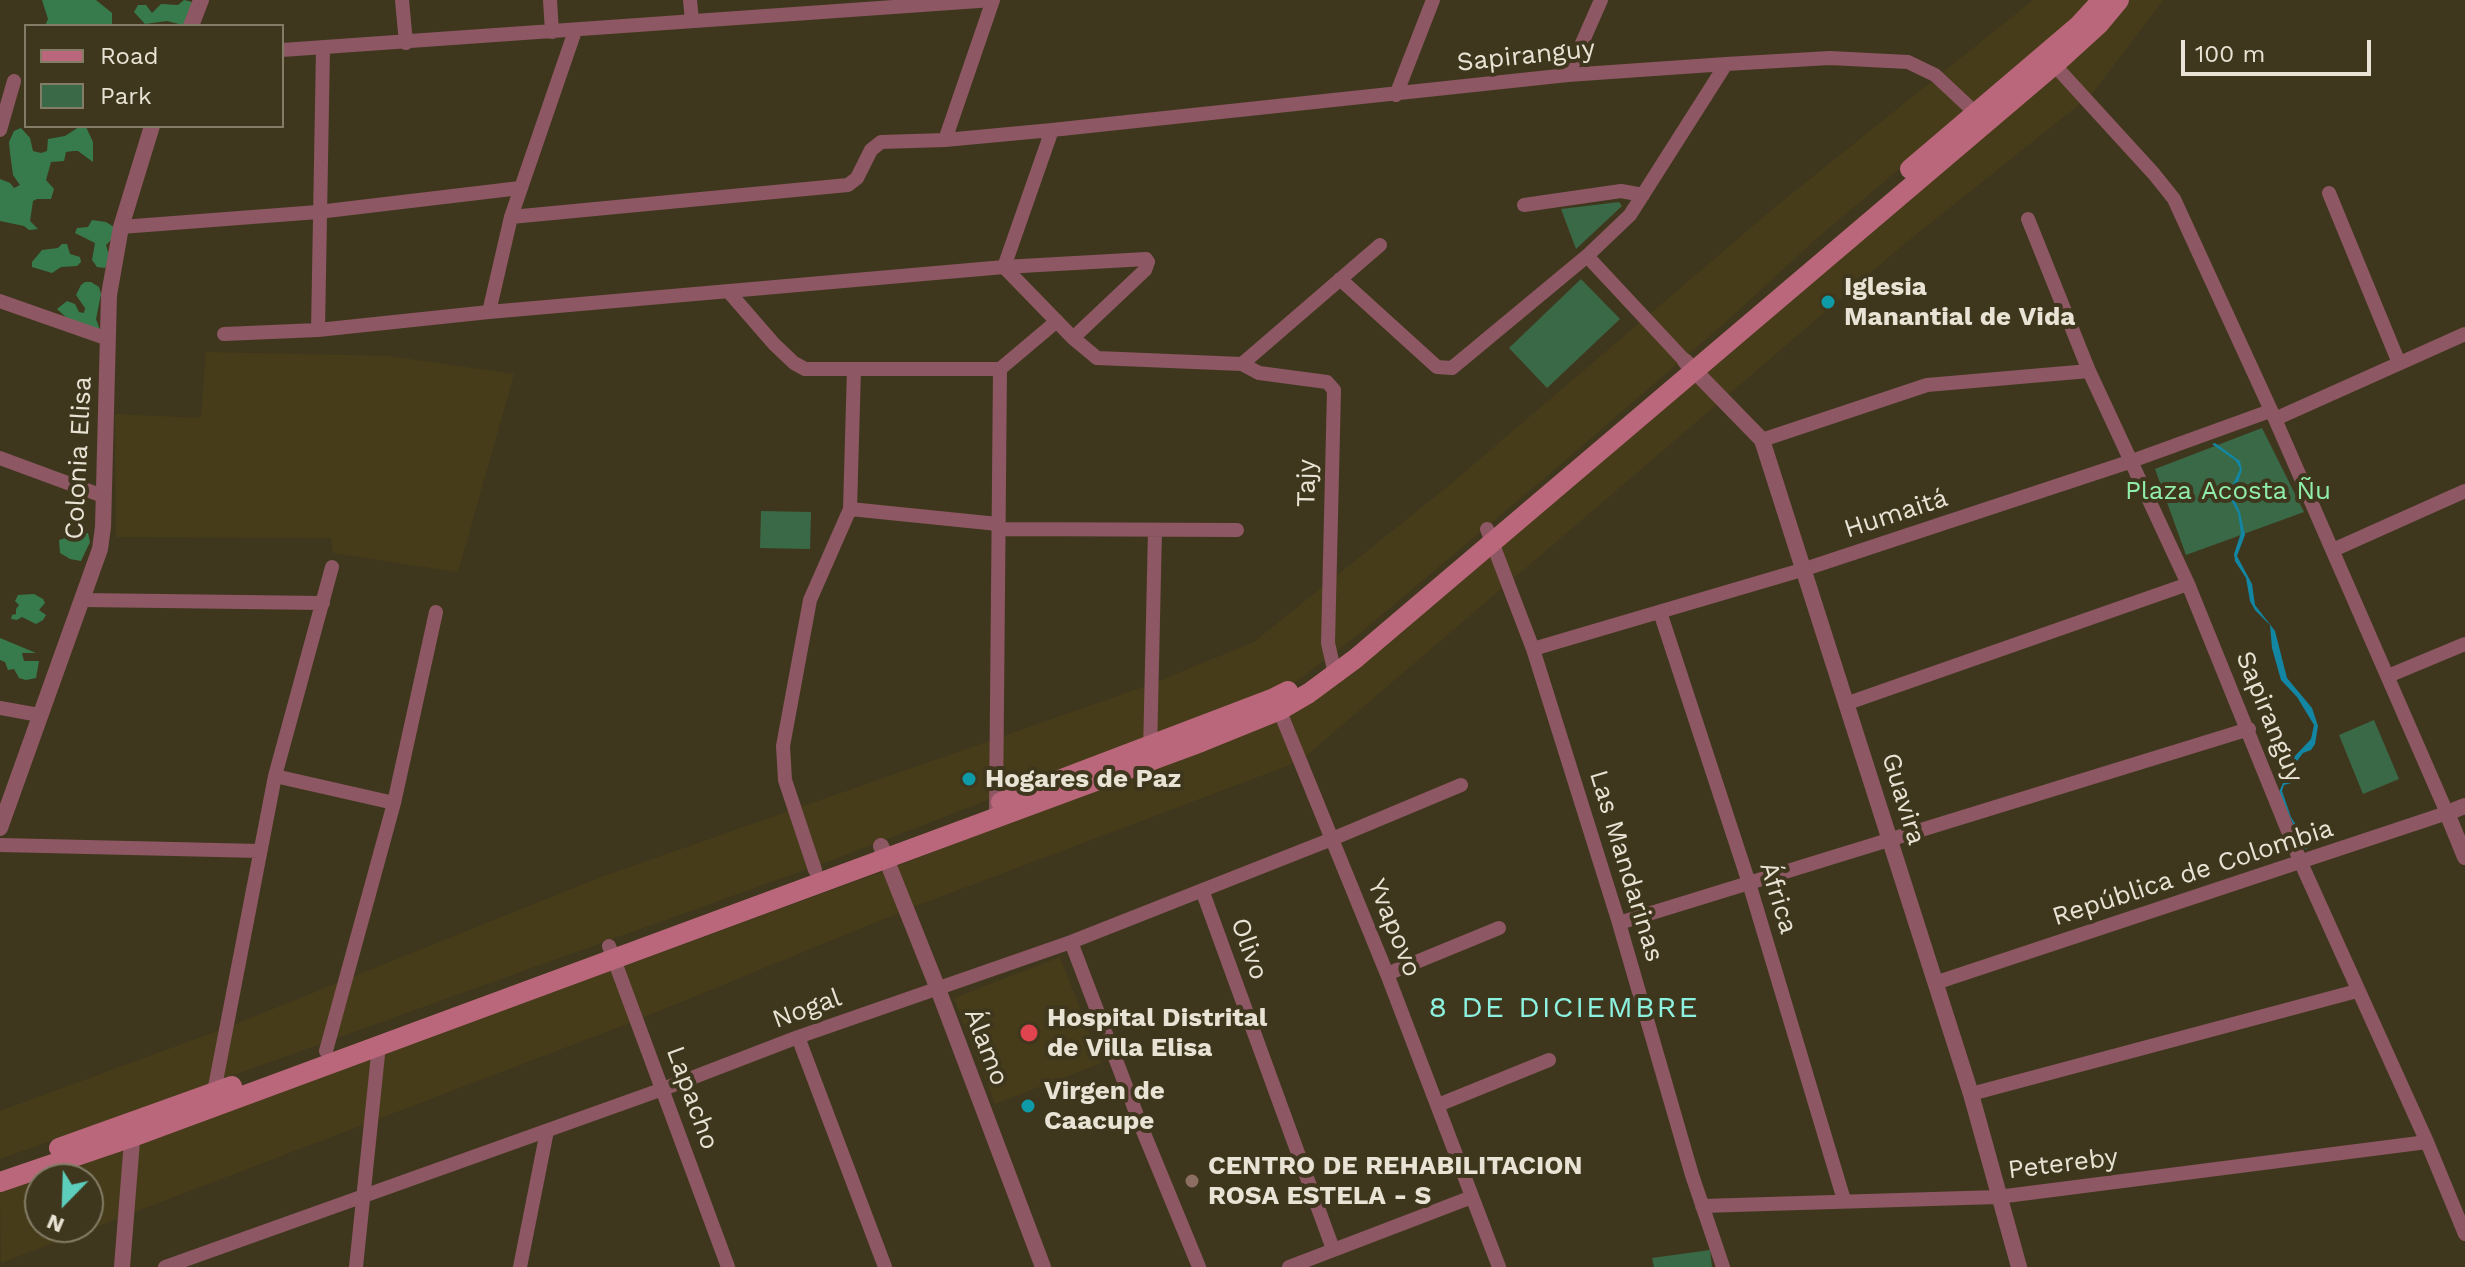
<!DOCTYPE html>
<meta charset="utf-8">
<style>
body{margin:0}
#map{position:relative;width:2465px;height:1267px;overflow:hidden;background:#3f371d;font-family:"Work Sans",sans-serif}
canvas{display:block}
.legend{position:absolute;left:24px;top:24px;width:260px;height:104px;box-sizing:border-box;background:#3f371d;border:2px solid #837c66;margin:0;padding:10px 14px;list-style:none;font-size:24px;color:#e8e3d4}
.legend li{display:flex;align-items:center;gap:16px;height:40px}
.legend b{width:40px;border:2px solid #837c66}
.north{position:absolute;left:24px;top:1163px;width:80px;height:80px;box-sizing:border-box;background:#3f371d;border:2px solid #837c66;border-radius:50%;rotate:203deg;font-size:22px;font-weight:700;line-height:32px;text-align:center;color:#e8e3d4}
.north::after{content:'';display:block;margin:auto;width:28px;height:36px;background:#5ccebb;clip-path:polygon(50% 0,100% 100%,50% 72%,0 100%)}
.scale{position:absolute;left:2181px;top:40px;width:190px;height:36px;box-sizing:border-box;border:4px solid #e8e3d4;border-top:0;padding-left:10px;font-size:24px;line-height:28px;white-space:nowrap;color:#e8e3d4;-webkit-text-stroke:6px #3f371d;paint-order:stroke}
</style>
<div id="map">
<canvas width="2465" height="1267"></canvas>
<ul class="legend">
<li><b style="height:10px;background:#bb677b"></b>Road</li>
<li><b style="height:22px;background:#3a6947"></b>Park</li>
</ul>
<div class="north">N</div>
<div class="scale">100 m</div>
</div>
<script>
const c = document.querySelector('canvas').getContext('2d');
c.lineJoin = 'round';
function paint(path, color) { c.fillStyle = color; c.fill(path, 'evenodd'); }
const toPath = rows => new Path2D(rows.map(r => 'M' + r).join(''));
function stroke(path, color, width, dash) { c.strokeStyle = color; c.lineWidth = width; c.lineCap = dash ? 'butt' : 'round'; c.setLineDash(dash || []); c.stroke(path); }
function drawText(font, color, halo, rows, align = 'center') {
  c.font = font + ' "Work Sans",sans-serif'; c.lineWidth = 8; c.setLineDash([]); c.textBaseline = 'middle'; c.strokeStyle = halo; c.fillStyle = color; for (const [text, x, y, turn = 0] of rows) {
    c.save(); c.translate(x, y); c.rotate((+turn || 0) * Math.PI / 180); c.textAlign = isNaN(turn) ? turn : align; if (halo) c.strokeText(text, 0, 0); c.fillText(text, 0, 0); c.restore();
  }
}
const built = toPath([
 [2033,0,2096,0,2090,9,1817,238,1728,320,1548,475,1359,634,1297,681,1269,696,1148,738,835,859,0,1159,0,1111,223,1029,604,876,1149,685,1254,642,1452,483,1774,208],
 [2124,0,2163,0,2091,95,1903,245,1300,761,908,909,632,1022,1,1263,0,1192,147,1134,501,1011,890,869,1279,718,1280,715],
 [40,1179,88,1179,88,1227,40,1227],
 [206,352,388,356,514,374,458,572,333,553,331,538,116,537,115,414,201,418],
 [1060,957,1101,1063,995,1104,954,998]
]);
const green = toPath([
 [1619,202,1622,206,1576,249,1561,209],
 [1581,279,1620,319,1547,388,1509,348],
 [2262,428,2304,512,2186,555,2155,469],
 [761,511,811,512,810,549,760,548],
 [2374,720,2399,779,2363,794,2339,735],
 [1710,1250,1712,1267,1654,1267,1652,1258]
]);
const forest = toPath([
 [42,0,96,0,112,13,112,26,45,26,48,19],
 [184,0,192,2,187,26,167,21,145,24,134,12,138,5,146,5,152,13,161,4,178,5],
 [79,127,86,127,93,142,93,162,78,151,73,151,66,152,64,161,51,162,46,180,54,189,51,199,37,199,33,201,30,221,38,229,29,230,24,226,0,221,0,179,10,183,14,188,20,185,13,175,10,153,9,142,14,131,21,128,30,138,33,151,41,153,47,151,48,139,65,136],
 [92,220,106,222,114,227,111,240,106,245,110,258,105,268,97,267,92,260,95,243,75,233,77,228,88,227],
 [62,244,67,244,70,254,80,257,81,262,77,266,61,267,52,273,32,267,32,262,42,250,58,248],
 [85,282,91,282,99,287,101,294,96,319,100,330,71,322,57,309,67,301,75,304,79,312,84,313,85,308,76,295,81,285],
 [82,533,88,533,90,542,81,561,70,559,60,553,59,540],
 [18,595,34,594,43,599,45,603,39,610,46,615,43,620,36,624,22,617,17,620,11,619,12,615,16,614,16,609,19,605,15,601],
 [0,638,36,653,22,653,24,661,39,661,36,678,26,680,19,678,14,669,8,670,5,662,0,660]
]);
const water = toPath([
 [2215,443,2240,461,2242,470,2233,497,2240,512,2245,535,2237,556,2252,584,2255,605,2275,631,2287,678,2312,708,2318,726,2315,744,2311,750,2303,753,2297,761,2295,782,2284,785,2282,791,2291,817,2306,841,2307,849,2304,849,2279,792,2283,783,2292,778,2294,757,2311,739,2314,725,2297,697,2281,680,2272,648,2270,625,2255,610,2250,601,2246,578,2235,561,2234,554,2241,533,2238,513,2230,498,2231,488,2240,469,2236,461,2212,444]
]);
const minor = toPath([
 [402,0,406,43],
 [550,0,552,32],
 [690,0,692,21],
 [282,50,993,0],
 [1568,75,1601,0],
 [1396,95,1433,0],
 [0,130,14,81],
 [945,140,993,0],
 [2329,193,2399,363],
 [1524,205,1621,191,1643,195],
 [511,217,848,185,857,178,871,150,881,142,945,140,1052,130,1568,75,1726,64,1830,58,1908,62,1935,75,1981,118],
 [2028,219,2089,371,2188,584,2301,863,2427,1142,2465,1234],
 [121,227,318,212,520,188],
 [1587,256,1685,361],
 [1004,267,1073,338,1097,358,1242,364,1380,245],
 [1004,267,1052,130],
 [1340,279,1437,367,1452,368,1587,256,1630,215,1726,64],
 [728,291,774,344,794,363,805,369,1000,369,1057,321],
 [0,301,108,339],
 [489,312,511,217,575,31],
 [318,330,323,49],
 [224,334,318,330,489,312,1004,267,1146,259,1148,262,1145,270,1073,338],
 [1242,364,1259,373,1327,382,1334,390,1328,643,1335,674],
 [2275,419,2465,334],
 [1762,440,1927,385,2089,371],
 [0,458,103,496],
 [850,509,998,524],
 [998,529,1237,530],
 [1487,529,1533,649,1619,923,1692,1175,1723,1267],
 [2333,550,2465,491],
 [82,600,323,603],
 [1660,612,1749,883,1844,1200],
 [1533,649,1805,569,2129,462,2270,411],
 [2388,676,2465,644],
 [1276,702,1387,974,1499,1267],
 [1848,703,2188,584],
 [0,708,39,715],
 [1150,753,1155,530],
 [275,776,394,803],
 [996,813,1000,369],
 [0,845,260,851],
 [815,870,785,780,783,746,810,600,850,509,854,369],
 [1202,890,1333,1249],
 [1619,923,2249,729],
 [1071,942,1143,1131,1199,1267],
 [609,946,728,1267],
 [1387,974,1499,928],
 [1935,983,2447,813,2275,419,2174,199,2154,174,2048,58],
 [798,1037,885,1267],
 [326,1051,394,803,436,612],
 [1971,1094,2357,991],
 [213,1097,275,776,332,567],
 [1438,1105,1549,1060],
 [1702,1206,1998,1197,2427,1142],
 [165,1267,663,1089,798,1037,1071,942,1332,839,1461,785],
 [356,1267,379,1045],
 [520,1267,547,1131],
 [1289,1267,1472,1197]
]);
const tertiary = toPath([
 [191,26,201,0],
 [1685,361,1762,440,1971,1094,2019,1267],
 [2465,806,2447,813,2465,857],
 [0,828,100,549,103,527,109,295,121,227,152,126],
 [881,846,938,989,1043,1267],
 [122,1267,133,1128]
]);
const secondary = toPath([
 [1910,169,2079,25,2102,0],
 [1001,802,1274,698,1288,691],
 [59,1148,232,1086],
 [0,1182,132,1137,1201,742,1280,710,1309,693,1355,659,2054,65,2099,24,2119,0]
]);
const markers = [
 [1828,302,8,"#0f9aa8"],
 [969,779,8,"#0f9aa8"],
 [1029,1033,10,"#e0444e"],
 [1028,1106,8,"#0f9aa8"],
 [1192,1181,8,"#8d6e63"]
];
const streetNames = [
 ["Sapiranguy",1526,56,-6],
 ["Colonia Elisa",79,458,-87],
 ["Tajy",1307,483,-89],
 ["Humaitá",1896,514,-18],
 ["Sapiranguy",2269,717,68],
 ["Guavira",1903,799,73],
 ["Las Mandarinas",1626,866,73],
 ["República de Colombia",2193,873,-18],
 ["África",1778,898,73],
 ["Yvapovo",1394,928,68],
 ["Olivo",1249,949,70],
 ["Nogal",807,1009,-20],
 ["Álamo",986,1047,69],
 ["Lapacho",692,1098,70],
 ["Petereby",2063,1164,-7]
];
const poiNames = [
 ["Iglesia",1844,287],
 ["Manantial de Vida",1844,317],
 ["Hogares de Paz",985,779],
 ["Hospital Distrital",1047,1018],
 ["de Villa Elisa",1047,1048],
 ["Virgen de",1044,1091],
 ["Caacupe",1044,1121],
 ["CENTRO DE REHABILITACION",1208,1166],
 ["ROSA ESTELA - S",1208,1196]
];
const parkNames = [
 ["Plaza Acosta Ñu",2228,491]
];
const quarterNames = [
 ["8 DE DICIEMBRE",1564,1008]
];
paint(built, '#473c1a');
paint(green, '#3a6947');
paint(forest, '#377b4c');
paint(water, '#1286a2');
stroke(minor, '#8d5763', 14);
stroke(tertiary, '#8d5763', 16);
stroke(secondary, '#bb677b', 20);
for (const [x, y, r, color] of markers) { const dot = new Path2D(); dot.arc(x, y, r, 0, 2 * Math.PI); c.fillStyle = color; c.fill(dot); stroke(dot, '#3f371d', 3); }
drawText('26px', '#e8e3d4', '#3f371d', streetNames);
drawText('bold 26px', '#e8e3d4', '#3f371d', poiNames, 'left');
drawText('26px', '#90eeaa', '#3f371d', parkNames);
c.letterSpacing = '2px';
drawText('30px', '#8cf2df', '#3f371d', quarterNames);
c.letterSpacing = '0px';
</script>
